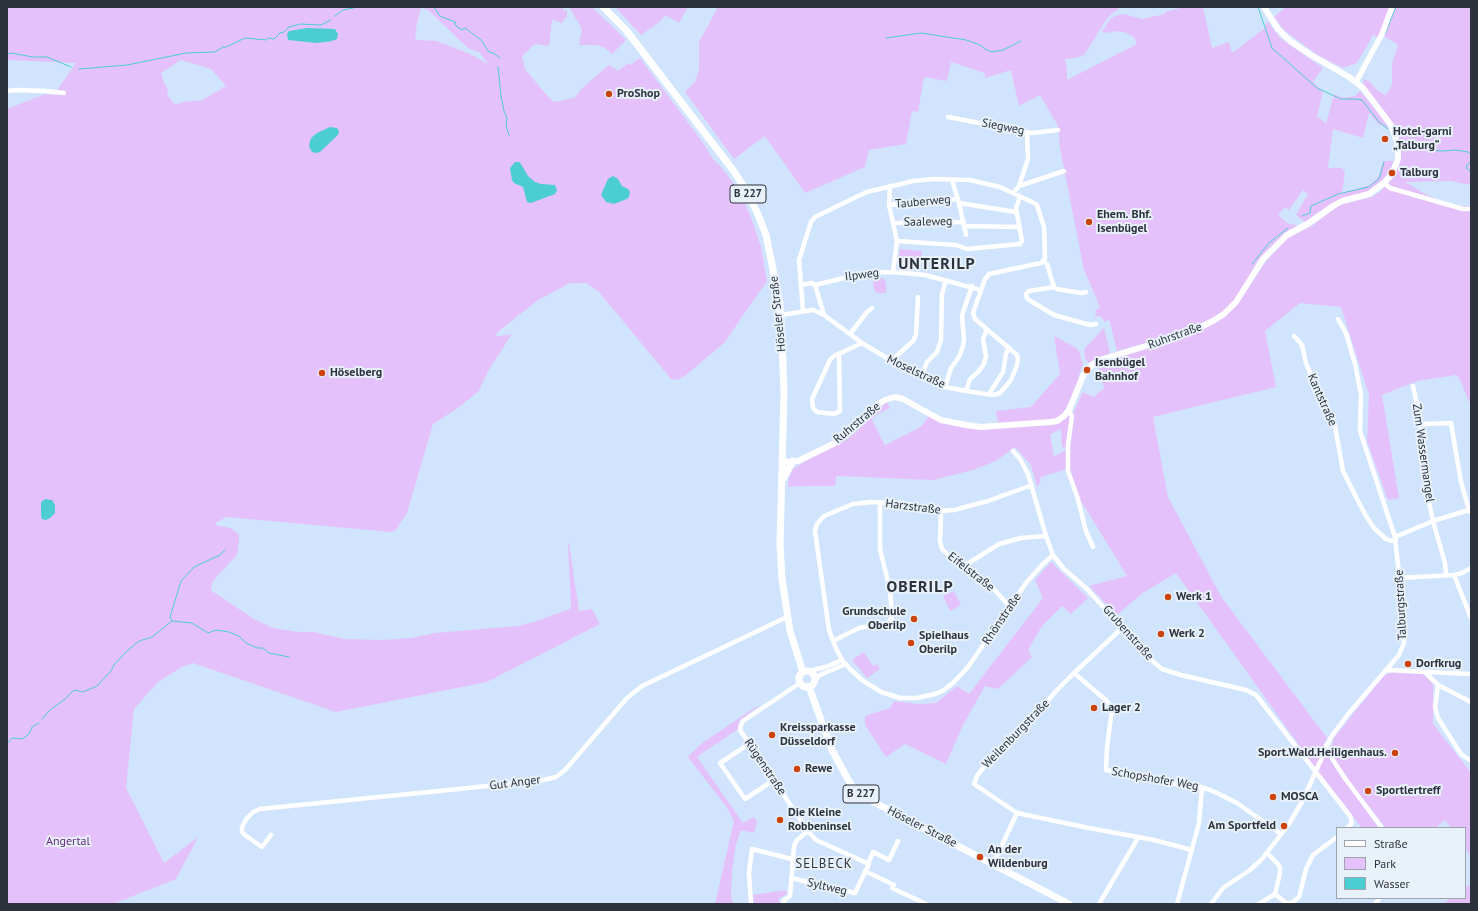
<!DOCTYPE html>
<meta charset="utf-8">
<style>
body{margin:0}
#map{position:relative;width:1478px;height:911px;overflow:hidden;background:#d1e4fe;font-family:"PT Sans",sans-serif}
canvas{display:block}
.frame{position:absolute;inset:0;border:8px solid #2c333d;pointer-events:none}
.legend{position:absolute;left:1336px;top:827px;width:130px;height:72px;box-sizing:border-box;background:#e8f0fa;border:1px solid #9da4ae;margin:0;padding:5px 7px;list-style:none;font-size:12px;color:#2c333d}
.legend li{display:flex;align-items:center;gap:8px;height:20px}
.legend b{width:20px;border:1px solid #9da4ae}
</style>
<div id="map">
<canvas width="1478" height="911"></canvas>
<div class="frame"></div>
<ul class="legend">
<li><b style="height:5px;background:#fff"></b>Straße</li>
<li><b style="height:11px;background:#e5c1fc"></b>Park</li>
<li><b style="height:11px;background:#4ccdd1"></b>Wasser</li>
</ul>
</div>
<script>
const c = document.querySelector('canvas').getContext('2d');
c.lineJoin = 'round';
function paint(path, color) { c.fillStyle = color; c.fill(path, 'evenodd'); }
const toPath = rows => new Path2D(rows.map(r => 'M' + r).join(''));
function stroke(path, color, width, dash) { c.strokeStyle = color; c.lineWidth = width; c.lineCap = dash ? 'butt' : 'round'; c.setLineDash(dash || []); c.stroke(path); }
function drawText(font, color, halo, rows, align = 'center') {
  c.font = font + ' "PT Sans",sans-serif'; c.lineWidth = 4; c.setLineDash([]); c.textBaseline = 'middle'; c.strokeStyle = halo; c.fillStyle = color; for (const [text, x, y, turn = 0] of rows) {
    c.save(); c.translate(x, y); c.rotate((+turn || 0) * Math.PI / 180); c.textAlign = isNaN(turn) ? turn : align; if (halo) c.strokeText(text, 0, 0); c.fillText(text, 0, 0); c.restore();
  }
}
const green = toPath([
 [7,7,563,7,564,11,567,10,567,17,564,19,563,23,552,20,549,46,535,44,522,56,525,69,549,98,554,102,574,98,581,89,609,65,618,71,628,63,630,65,640,58,701,140,713,159,723,169,739,191,751,217,761,247,767,281,724,343,686,375,678,380,671,379,598,291,586,283,570,283,538,300,500,330,494,337,512,334,488,371,479,391,458,408,433,424,407,513,395,531,391,532,227,517,217,522,215,525,230,528,239,534,239,540,237,555,213,581,211,587,212,591,254,619,273,628,299,632,313,632,344,639,383,640,411,638,435,633,518,626,534,622,570,609,571,606,568,544,569,543,579,611,592,609,600,624,487,682,336,712,193,663,182,667,158,682,134,709,126,788,164,863,198,837,176,879,113,904,7,904,7,109,45,94,54,95,76,63,7,60],
 [421,8,427,9,468,48,480,53,488,64,470,54,437,41,415,40,417,23],
 [181,60,211,69,226,86,202,100,183,102,175,105,167,95,168,90,164,83,161,73],
 [569,7,592,7,626,40,612,54,605,48,597,45,579,45,582,29],
 [615,7,688,7,679,23,665,15,661,21,641,35],
 [718,7,1117,7,1118,10,1113,13,1108,17,1084,55,1075,58,1065,59,1067,70,1067,80,1137,44,1134,37,1124,32,1114,31,1107,33,1102,32,1110,19,1115,16,1123,14,1142,19,1165,14,1165,12,1184,7,1203,7,1212,48,1229,42,1232,53,1264,29,1267,21,1280,38,1323,68,1313,82,1323,91,1317,116,1326,124,1334,94,1344,98,1355,96,1360,91,1380,115,1392,134,1385,126,1378,124,1369,113,1363,138,1333,129,1328,168,1342,168,1345,172,1342,193,1370,185,1379,176,1383,161,1394,161,1389,172,1381,182,1368,191,1332,203,1305,222,1296,215,1308,194,1303,190,1289,210,1285,207,1278,215,1287,223,1299,226,1286,233,1276,242,1257,262,1244,286,1234,301,1220,314,1185,332,1117,351,1109,319,1105,322,1100,316,1095,316,1096,310,1100,307,1084,270,1060,148,1058,126,1040,95,1019,106,1011,70,985,78,985,73,951,62,947,81,924,77,918,112,912,111,906,144,869,150,865,167,805,193,765,136,734,159,685,92,695,82,699,70,699,42],
 [1283,7,1471,7,1471,185,1450,181,1405,182,1425,194,1454,206,1471,206,1471,406,1459,378,1456,375,1417,381,1382,395,1399,498,1388,500,1367,441,1369,395,1341,307,1300,303,1265,331,1276,387,1153,417,1168,497,1222,598,1327,738,1324,743,1324,749,1340,774,1379,828,1362,828,1314,766,1176,573,1141,594,1117,615,1089,586,1127,576,1067,478,1072,431,1069,448,1062,447,1061,429,1050,434,1054,457,1066,450,1067,469,1041,477,1039,485,1037,486,1031,465,1015,447,996,461,973,470,933,480,836,476,835,486,802,486,788,487,789,478,793,469,812,457,844,441,855,433,887,402,890,408,876,415,872,420,885,445,921,427,930,414,981,427,999,429,996,411,1031,407,1060,374,1054,336,1078,349,1083,364,1080,371,1078,381,1072,398,1065,409,1074,412,1083,392,1094,397,1104,388,1098,364,1186,336,1241,299,1267,260,1288,238,1312,226,1334,209,1343,204,1372,197,1380,192,1389,182,1401,148,1400,141,1397,133,1393,124,1363,87,1364,79,1369,81,1378,91,1386,95,1392,85,1392,64,1398,45,1384,36,1376,37,1373,35,1357,63,1343,68,1316,54,1284,30,1274,17,1284,9],
 [900,249,922,251,920,266,898,263],
 [883,278,886,283,886,293,877,293,874,289,873,282,874,279],
 [1104,328,1110,353,1090,363,1086,360,1084,354,1085,348],
 [1051,562,1088,598,1071,614,1062,606,1042,626,1028,650,1032,657,998,689,985,686,963,725,946,764,905,744,886,757,865,725,865,716,890,708,894,701,918,704,936,703,957,686,969,694,1043,598,1035,580],
 [954,591,961,605,950,611,943,596],
 [864,652,873,666,877,664,880,669,867,678,852,660],
 [1393,672,1423,674,1433,684,1433,724,1471,773,1471,857,1465,848,1465,828,1451,828,1445,820,1435,828,1386,828,1355,789,1334,758,1332,748,1333,739,1381,679,1385,675],
 [759,706,739,721,738,729,697,757,743,823,754,817,757,822,754,833,741,830,736,844,732,871,731,896,733,904,715,904,734,821,728,809,688,757,701,744,754,708],
 [1471,884,1471,904,1442,904,1451,898,1465,898,1465,888],
 [786,890,787,894,778,899,781,904,754,904,753,895]
]);
const water = toPath([
 [307,28,335,29,338,34,337,39,332,41,317,43,288,40,287,34,289,31],
 [330,127,337,128,339,131,338,135,320,152,315,153,312,152,309,146,311,138,317,133],
 [515,162,519,162,521,164,528,176,535,182,541,184,555,185,557,190,555,194,531,203,527,202,523,187,514,183,512,180,510,168],
 [613,176,618,179,622,186,628,189,630,192,629,197,627,199,614,204,606,202,601,195,608,179],
 [45,499,52,500,55,505,55,513,50,518,46,520,42,519,41,516,41,502]
]);
const stream = toPath([
 [434,7,440,16,455,22,456,26,462,30,465,28,481,40,489,52,493,53,500,58],
 [1258,7,1272,48,1317,88,1341,99,1356,99,1362,100,1379,122,1388,129],
 [335,16,343,10,358,7],
 [1385,34,1396,7],
 [886,38,921,33,966,40,980,45,985,49,992,52,1003,50,1021,41],
 [7,54,11,53,33,57,47,57,71,67],
 [498,67,501,96,504,111,507,118,506,126,509,135],
 [79,69,127,65,186,53,215,52,223,47,226,47,245,38,266,40,268,38,274,39,280,33,284,32,289,27,300,24,321,25,331,20],
 [1404,144,1406,146,1427,150,1442,151,1456,150,1468,152,1471,155],
 [1471,159,1470,163,1467,165,1466,168,1471,172],
 [1302,216,1310,213,1311,206,1338,194,1368,187,1379,179,1384,162],
 [1252,264,1269,243,1288,228],
 [172,621,170,617,181,581,194,567,220,555,225,550],
 [42,719,50,710,65,699,74,690,83,692,97,686,111,671,114,665,125,653,139,641,152,637,172,621,192,623,208,633,216,630,229,632,239,636,246,643,257,648,263,648,269,653,289,657],
 [7,744,12,738,22,739,29,734,32,727,39,723]
]);
const minor = toPath([
 [7,91,17,90,45,91,64,93],
 [948,117,1032,133,1058,130],
 [952,180,959,203,966,235],
 [1384,183,1390,188,1463,209,1471,209],
 [890,186,889,205,897,241,893,272],
 [1019,186,1064,171],
 [1013,193,1019,186,1028,159,1027,132],
 [959,203,1016,212],
 [889,205,958,199],
 [893,223,964,222],
 [965,226,1019,227],
 [897,241,956,245,967,249,1020,244,1022,241,1016,208,1020,197],
 [1043,261,1047,264,1054,287],
 [801,285,812,283,815,285,824,315],
 [815,285,865,273,893,272,925,275,981,290],
 [1086,292,1081,293,1057,289,1054,287,1029,291,1026,294,1027,298,1029,300,1054,315,1090,325,1096,324],
 [781,315,813,310,824,315,862,343,890,360,921,377,945,387,966,391,993,395,1000,393,1011,380,1016,368,1018,360,1017,355,975,319,973,313,985,279,989,274,1041,263,1043,261,1045,258,1044,227,1037,205,1034,203,1000,187,970,180,933,179,913,181,867,192,854,198,815,217,811,222,799,260,803,311],
 [850,334,867,312,872,308],
 [1294,336,1302,345,1306,363,1315,385,1335,426,1343,471,1356,497,1366,516,1374,528,1386,539,1391,541,1396,540],
 [839,354,840,411,834,414,817,412,813,408,812,399,830,360,834,356,862,343],
 [891,361,913,341,916,335,918,297],
 [921,377,927,362,937,352,941,340,942,294,946,280],
 [1413,386,1421,424,1424,470,1427,493,1433,521,1445,563,1446,575],
 [945,387,951,368,959,357,963,346,964,340,962,315,972,286],
 [966,391,970,379,979,371,984,364,986,356,983,339,987,329],
 [989,394,1003,372,1006,354,1009,347],
 [1069,410,1072,416,1068,445,1068,471,1077,496,1086,531,1093,547],
 [1421,424,1451,423,1461,482,1469,510,1471,513],
 [1013,451,1020,459,1028,474,1046,536,1053,555,1064,569,1087,589,1150,659,1162,669,1181,675,1246,690,1256,695,1350,816,1352,823,1347,828],
 [1032,485,988,501,954,510,941,511,902,503,871,502,853,504,824,516,817,524,815,531,829,630,835,646,842,660,850,669,862,680,881,692,900,698,917,698,935,694,944,690,955,681,968,667,1026,583,1042,565,1053,555],
 [941,511,940,541,942,549,952,559,992,587,1010,607],
 [1395,537,1433,521,1469,510],
 [964,566,999,544,1021,538,1046,536],
 [1454,575,1471,618],
 [1400,578,1454,575,1462,573,1471,568],
 [1123,627,1074,673,1056,691,1034,717,991,758,977,776,974,784,1017,813,1089,828,1154,840,1192,850],
 [833,641,859,628,888,623,892,617,890,590,880,549,880,502],
 [1386,670,1471,674],
 [809,671,826,667,842,660],
 [1074,673,1107,701,1112,709,1107,748,1106,770,1182,785,1202,787,1215,792,1237,803,1281,834],
 [1426,673,1438,685,1471,702],
 [815,679,820,675,846,664],
 [1438,685,1435,707,1438,718,1461,754,1471,761],
 [749,744,720,763,745,799,774,780],
 [1326,745,1333,760,1344,777,1382,828],
 [271,835,262,847,245,835,242,832,242,827,247,818,253,812,260,809,459,789,543,780,556,777,565,770,572,762,627,698,642,686,787,617],
 [1267,853,1278,864,1280,868,1280,873,1275,894,1286,903,1292,903,1299,897,1306,869,1313,855,1337,837],
 [868,864,873,852,889,860,898,841],
 [993,864,1017,813],
 [865,871,894,885,892,888,926,904],
 [791,878,855,893,869,864,816,840,808,831,740,730,741,725,743,721,800,683],
 [751,904,749,873,752,849,792,859],
 [785,904,783,901,790,896,794,846,797,840,808,831],
 [1099,904,1138,838],
 [1177,904,1199,823,1202,787],
 [1211,904,1223,888,1250,870,1262,859,1289,824,1303,800,1331,737,1349,713,1399,655,1404,643,1402,602,1395,537,1360,431,1361,394,1355,364,1346,333,1338,319],
 [1259,904,1275,894],
 [1375,904,1380,898]
]);
const tertiary = toPath([
 [1356,82,1382,34,1392,7]
]);
const secondary = toPath([
 [783,462,798,461,833,444,844,436,878,404,885,400,895,397,903,399,930,414,941,420,966,425,981,427,1051,422,1057,421,1064,416,1069,410,1083,376,1093,364,1103,359,1186,334,1213,321,1224,314,1236,302,1263,259,1287,235,1309,223,1333,206,1342,201,1369,194,1384,183,1392,174,1398,159,1398,145,1391,125,1363,88,1349,77,1311,55,1290,41,1278,29,1264,7]
]);
const primary = toPath([
 [603,7,626,30,733,170,746,190,757,212,766,235,780,304,782,340,784,392,780,545,782,579,790,631,803,672],
 [783,479,793,461],
 '799 679a8 8 0 1 1 16 0a8 8 0 1 1-16 0Z',
 [809,687,832,750,850,783,860,794,868,799,1069,904]
]);
const markers = [
 [609,94,4,"#cb440d"],
 [1385,139,4,"#cb440d"],
 [1392,173,4,"#cb440d"],
 [1089,222,4,"#cb440d"],
 [1087,370,4,"#cb440d"],
 [322,373,4,"#cb440d"],
 [1168,597,4,"#cb440d"],
 [914,619,4,"#cb440d"],
 [1161,634,4,"#cb440d"],
 [911,643,4,"#cb440d"],
 [1408,664,4,"#cb440d"],
 [1094,708,4,"#cb440d"],
 [772,735,4,"#cb440d"],
 [1395,753,4,"#cb440d"],
 [797,769,4,"#cb440d"],
 [1368,791,4,"#cb440d"],
 [1273,797,4,"#cb440d"],
 [780,820,4,"#cb440d"],
 [1284,826,4,"#cb440d"],
 [980,857,4,"#cb440d"]
];
const shields = [
 [748,194,36],
 [861,794,36]
];
const shieldNames = [
 ["B 227",748,194],
 ["B 227",861,794]
];
const poiNames = [
 ["ProShop",617,94],
 ["Hotel-garni",1393,132],
 ["„Talburg“",1393,146],
 ["Talburg",1400,173],
 ["Ehem. Bhf.",1097,215],
 ["Isenbügel",1097,229],
 ["Isenbügel",1095,363],
 ["Bahnhof",1095,377],
 ["Höselberg",330,373],
 ["Werk 1",1176,597],
 ["Grundschule",906,612,"right"],
 ["Oberilp",906,626,"right"],
 ["Werk 2",1169,634],
 ["Spielhaus",919,636],
 ["Oberilp",919,650],
 ["Dorfkrug",1416,664],
 ["Lager 2",1102,708],
 ["Kreissparkasse",780,728],
 ["Düsseldorf",780,742],
 ["Sport.Wald.Heiligenhaus.",1387,753,"right"],
 ["Rewe",805,769],
 ["Sportlertreff",1376,791],
 ["MOSCA",1281,797],
 ["Die Kleine",788,813],
 ["Robbeninsel",788,827],
 ["Am Sportfeld",1276,826,"right"],
 ["An der",988,850],
 ["Wildenburg",988,864]
];
const streetNames = [
 ["Siegweg",1003,127,11],
 ["Tauberweg",923,202,-5],
 ["Saaleweg",928,222,-1],
 ["Ilpweg",862,275,-7],
 ["Höseler Straße",778,314,-96],
 ["Ruhrstraße",1175,336,-20],
 ["Moselstraße",916,372,25],
 ["Kantstraße",1322,400,66],
 ["Ruhrstraße",857,423,-40],
 ["Zum Wassermangel",1423,453,82],
 ["Harzstraße",913,507,7],
 ["Eifelstraße",971,572,38],
 ["Talburgstraße",1401,605,-93],
 ["Rhönstraße",1002,619,-56],
 ["Grubenstraße",1128,633,48],
 ["Weilenburgstraße",1016,734,-46],
 ["Rügenstraße",765,767,56],
 ["Schopshofer Weg",1155,779,10],
 ["Gut Anger",515,783,-7],
 ["Höseler Straße",922,827,27],
 ["Syltweg",827,887,13]
];
const parkNames = [
 ["Angertal",68,842]
];
const neighbourhoodNames = [
 ["SELBECK",824,864]
];
const districtNames = [
 ["UNTERILP",937,264],
 ["OBERILP",920,587]
];
paint(green, '#e5c1fc');
paint(water, '#4ccdd1');
stroke(stream, '#4ccdd1', 1);
stroke(minor, '#fff', 4.5);
stroke(tertiary, '#fff', 5.5);
stroke(secondary, '#fff', 6);
stroke(primary, '#fff', 7);
for (const [x, y, r, color] of markers) { const dot = new Path2D(); dot.arc(x, y, r, 0, 2 * Math.PI); c.fillStyle = color; c.fill(dot); stroke(dot, '#e8f0fa', 1.5); }
for (const [x, y, w] of shields) { const box = new Path2D(); box.roundRect(x - w / 2, y - 9, w, 18, 3); c.fillStyle = '#e8f0fa'; c.fill(box); stroke(box, '#2c333d', 1); }
drawText('bold 11px', '#2c333d', null, shieldNames);
drawText('bold 12px', '#2c333d', '#e8f0fa', poiNames, 'left');
drawText('12px', '#2c333d', '#e8f0fa', streetNames);
drawText('12px', '#632b7f', '#e8f0fa', parkNames);
c.letterSpacing = '1px';
drawText('13px', '#2c333d', '#e8f0fa', neighbourhoodNames);
c.letterSpacing = '0px';
c.letterSpacing = '1px';
drawText('bold 16px', '#2c333d', '#e8f0fa', districtNames);
c.letterSpacing = '0px';
</script>
